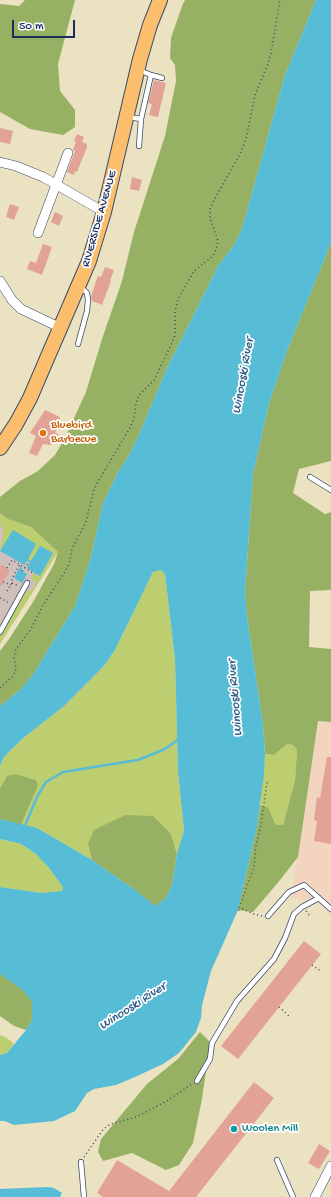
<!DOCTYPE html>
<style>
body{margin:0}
#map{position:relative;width:331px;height:1197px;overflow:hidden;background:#eae2c0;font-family:"Gochi Hand",sans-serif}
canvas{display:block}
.scale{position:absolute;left:12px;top:20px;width:63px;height:18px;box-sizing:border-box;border:2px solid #1b2f5e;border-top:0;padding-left:5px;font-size:12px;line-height:14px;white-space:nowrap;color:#1b2f5e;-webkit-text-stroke:3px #fff;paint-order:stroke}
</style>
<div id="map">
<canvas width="331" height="1197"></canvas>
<div class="scale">50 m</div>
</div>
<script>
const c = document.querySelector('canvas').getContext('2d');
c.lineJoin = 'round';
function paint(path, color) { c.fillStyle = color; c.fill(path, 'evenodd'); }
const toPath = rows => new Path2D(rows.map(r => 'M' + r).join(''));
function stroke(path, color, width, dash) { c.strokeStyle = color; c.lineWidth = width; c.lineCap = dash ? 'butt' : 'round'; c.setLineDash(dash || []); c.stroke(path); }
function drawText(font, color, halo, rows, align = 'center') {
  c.font = font + ' "Gochi Hand",sans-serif'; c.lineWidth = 3.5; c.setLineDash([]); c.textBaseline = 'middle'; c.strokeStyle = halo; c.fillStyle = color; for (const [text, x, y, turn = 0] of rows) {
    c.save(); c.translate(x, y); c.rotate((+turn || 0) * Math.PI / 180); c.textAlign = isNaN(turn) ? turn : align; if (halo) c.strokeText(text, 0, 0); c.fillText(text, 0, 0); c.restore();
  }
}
const built = toPath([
 [318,721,331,722,331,916,319,903,291,898]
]);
const industrial = toPath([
 [0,513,58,552,0,644]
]);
const green = toPath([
 [0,513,8,519,31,527,58,552,0,644,0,636,26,591,32,590,36,583,31,579,33,574,35,575,37,574,40,576,40,546,31,561,0,551,3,534,3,529,0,524],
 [161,570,165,574,175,659,178,772,184,830,177,854,171,834,88,844,92,860,37,828,21,825,38,786,7,776,0,788,0,766,4,757,22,739,64,706,103,667,115,650,153,572],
 [287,744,293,745,297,750,295,780,283,825,276,825,268,807,260,806,265,754,274,755],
 [0,839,21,844,36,854,49,868,63,887,62,891,41,893,0,887],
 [0,1035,7,1038,14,1044,7,1053,0,1055]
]);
const forest = toPath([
 [25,0,75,0,58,64,60,91,75,110,75,127,63,135,30,129,0,112,0,4,19,6],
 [185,0,316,0,285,75,242,229,234,245,218,266,167,368,138,437,129,455,118,472,103,503,90,561,75,606,32,676,20,690,0,706,0,651,9,639,33,602,54,564,58,552,31,527,8,519,0,513,0,497,20,481,38,471,55,455,65,438,86,392,102,339,122,281,134,232,165,136,176,81,175,65,170,58,171,38,182,6],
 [331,243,331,461,299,469,293,493,325,514,331,512,331,590,310,591,309,647,331,649,331,722,318,721,298,857,280,880,253,912,238,910,257,827,260,806,268,807,276,825,283,825,295,780,297,750,293,745,287,744,274,755,265,754,263,725,247,616,245,592,253,474,269,404,288,348],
 [15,774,36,780,38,786,21,825,0,819,0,788,7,776],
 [125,815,153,816,171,834,177,854,172,885,165,899,155,907,135,890,92,860,88,844,94,830],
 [0,974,25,991,32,1002,32,1020,26,1030,14,1026,0,1016],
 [200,1032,210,1042,202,1099,193,1143,179,1165,166,1170,132,1153,103,1161,98,1152,101,1139,147,1084,178,1059]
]);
const water = toPath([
 [316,0,331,0,331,243,288,348,269,404,253,474,245,592,247,616,263,725,265,754,264,774,257,827,238,910,211,971,202,1005,201,1018,196,1032,179,1053,163,1064,135,1077,116,1085,94,1089,87,1093,75,1111,54,1121,14,1125,5,1121,0,1121,0,1055,7,1053,26,1030,32,1020,32,1002,24,991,0,974,0,887,41,893,62,891,63,887,49,868,36,854,21,844,0,839,0,819,37,828,92,860,135,890,155,906,165,899,172,885,177,854,184,830,178,772,175,659,165,574,161,570,153,572,115,650,103,667,64,706,22,739,4,757,0,766,0,706,20,690,32,676,75,606,90,561,103,503,118,472,129,455,138,437,167,368,218,266,234,245,242,229,285,75],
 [13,530,36,544,28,559,31,561,40,546,53,553,40,576,27,568,30,562,27,561,24,565,0,551],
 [20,567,22,568,21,570,27,574,22,583,14,578],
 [48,1187,54,1188,62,1193,60,1197,0,1197,0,1189]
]);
const stream = toPath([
 [24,828,37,797,46,782,63,772,138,760,165,749,179,739]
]);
const building = toPath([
 [154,80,166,83,158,117,149,115,152,104,148,103],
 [0,128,13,131,10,144,0,142],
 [77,134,84,137,82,142,87,144,87,147,77,172,75,171,74,175,67,172,75,151,73,150,76,142,74,141],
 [132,177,142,180,139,191,130,189],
 [10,204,19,207,14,220,6,217],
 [55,212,63,216,59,226,51,222],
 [43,244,52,247,42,275,27,269,30,261,36,263],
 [105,267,114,270,110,281,111,281,102,305,92,301,91,296,98,276,101,277],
 [45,410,60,417,60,423,55,433,59,434,51,445,43,444,37,456,29,453,36,436,30,433],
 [0,565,5,566,10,571,0,587],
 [327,757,331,757,331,844,314,841,317,821,314,820,317,797,320,798],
 [304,941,321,954,238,1059,221,1046],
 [254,1082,274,1098,196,1197,103,1197,97,1193,117,1160,169,1191],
 [319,1144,330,1151,319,1169,308,1163]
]);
const path = toPath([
 [7,568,12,560,35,574],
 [22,571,29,562],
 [3,582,11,585],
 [12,583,17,585],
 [7,591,12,583,12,579,20,564],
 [0,598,9,603],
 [0,688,14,675,16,668,14,657,16,649,31,629,42,607,68,567,70,560,72,549,86,522,93,493,96,485,130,428,134,418,136,403,139,395,154,380,172,343,175,335,175,312,178,299,194,271,213,256,216,250,218,241,210,218,210,209,214,200,241,152,246,139,255,95,268,64,271,53,280,0],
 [306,911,309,915],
 [262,916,254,914,243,909,238,910,254,867,256,845,261,825,267,782],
 [312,965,322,972],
 [279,1007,289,1016],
 [84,1157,102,1131,106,1127,111,1124,136,1117,167,1101,192,1084]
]);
const lane = toPath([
 [151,75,162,78],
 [128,117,141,119,151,75,139,70],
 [139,146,141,119],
 [78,344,87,311,88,300,87,293,81,287],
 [310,477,331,490],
 [0,632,27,583],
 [268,916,289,892,304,885,331,909],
 [197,1081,210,1059,212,1043,237,1001,274,959,285,938,294,914,302,907,319,898],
 [277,1160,293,1197],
 [81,1162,84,1197]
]);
const street = toPath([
 [0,162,16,166,43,177,104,212],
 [38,233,68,153],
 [0,281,12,300,21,309,61,328],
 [315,1197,331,1166]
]);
const primary = toPath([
 [0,448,16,424,30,398,89,261,104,212,140,59,150,25,160,0]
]);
const markers = [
 [43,433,4,"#e8710a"],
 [234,1129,4,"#0f9aa8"]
];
const streetNames = [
 ["RIVERSIDE AVENUE",100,219,-74]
];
const foodNames = [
 ["Bluebird",51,426],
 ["Barbecue",51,440]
];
const cultureNames = [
 ["Woolen Mill",242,1129]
];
const waterNames = [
 ["Winooski River",244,376,-80],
 ["Winooski River",236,698,-95],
 ["Winooski River",133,1007,-33]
];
paint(built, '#f3d4bf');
paint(industrial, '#cfc0bb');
paint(green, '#bdce71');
paint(forest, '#96b163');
paint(water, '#57bcd6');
stroke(stream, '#57bcd6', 2.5);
paint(building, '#e2a296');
stroke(lane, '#3a4a6d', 6);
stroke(street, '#3a4a6d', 10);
stroke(primary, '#3a4a6d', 16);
stroke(path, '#3a4a6d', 1.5, [1, 3]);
stroke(lane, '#fff', 4.5);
stroke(street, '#fff', 9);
stroke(primary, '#fabe6d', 14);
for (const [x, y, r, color] of markers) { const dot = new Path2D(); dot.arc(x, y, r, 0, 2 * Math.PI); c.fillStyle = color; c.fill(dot); stroke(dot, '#fff', 1.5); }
drawText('12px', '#1b2f5e', '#fff', streetNames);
drawText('12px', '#c56008', '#fff', foodNames, 'left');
drawText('12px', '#0d838f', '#fff', cultureNames, 'left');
drawText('italic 13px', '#306088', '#fff', waterNames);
</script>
